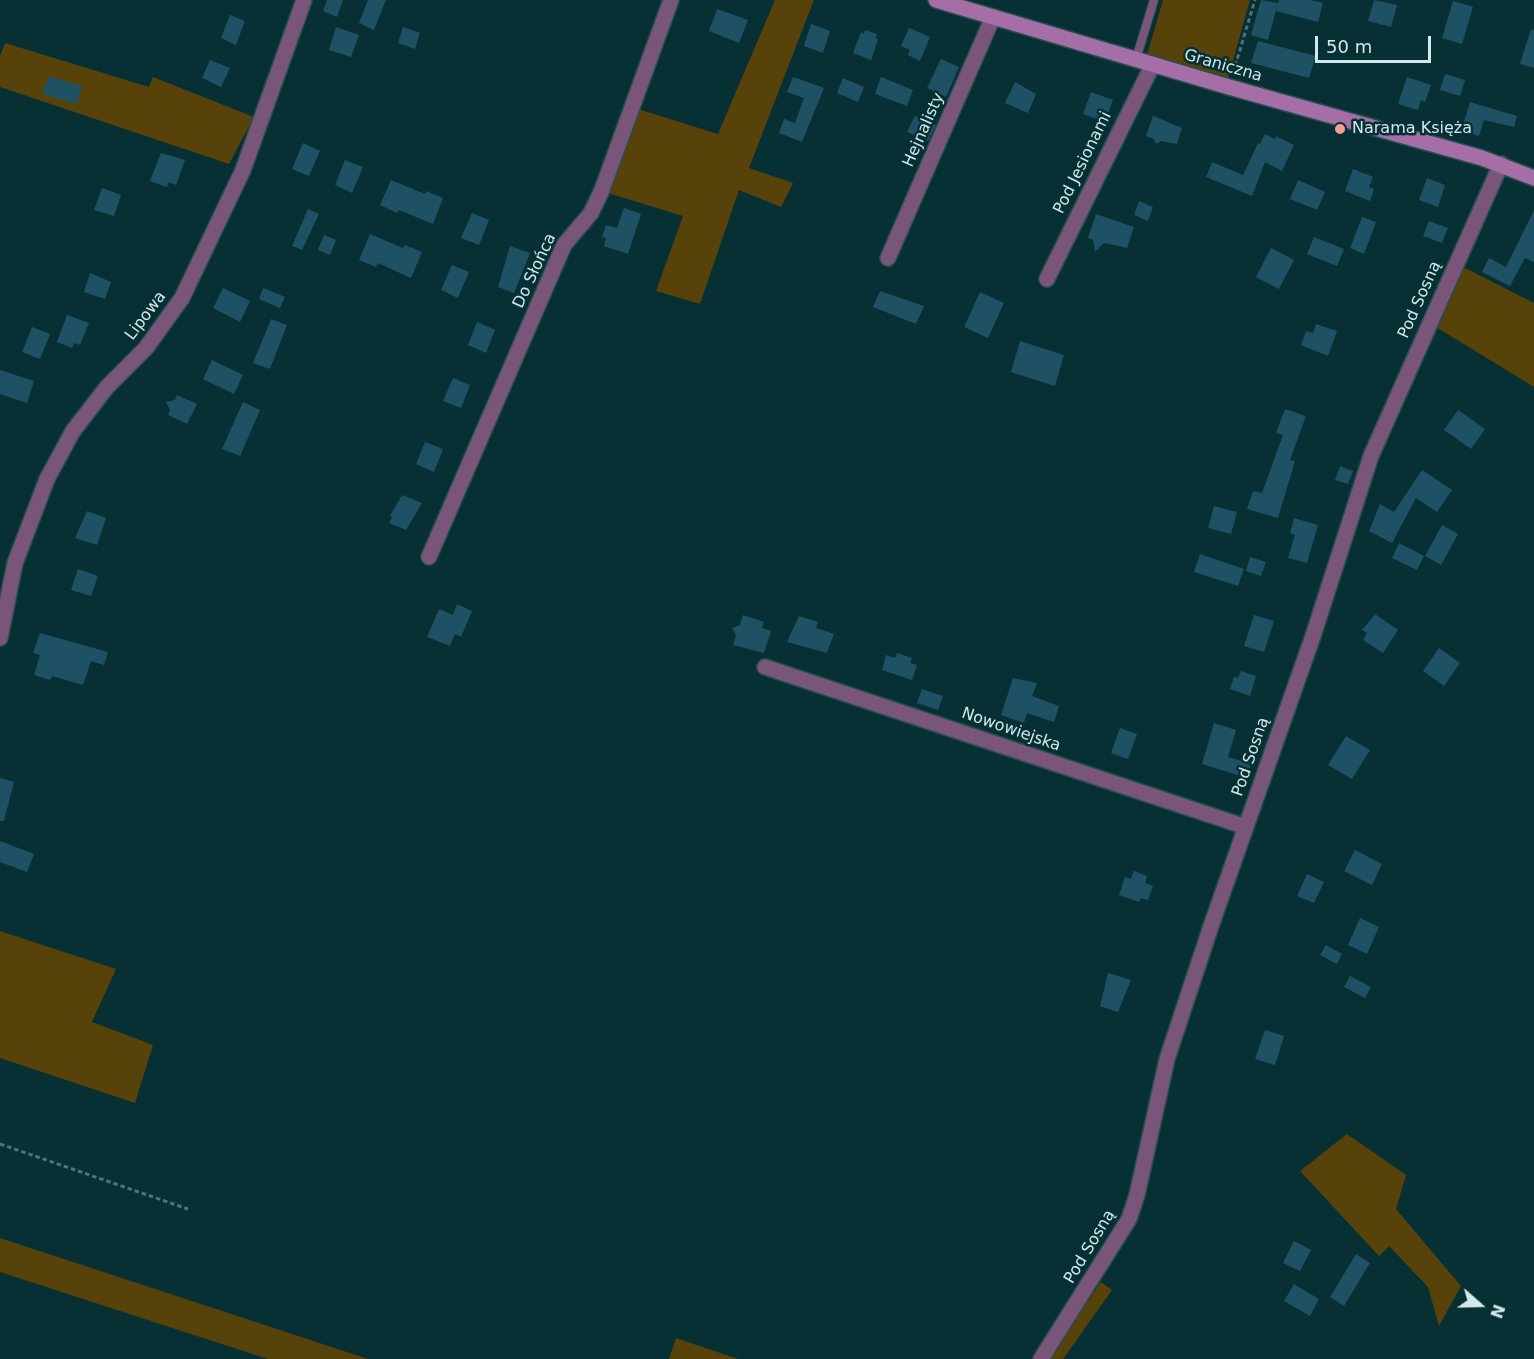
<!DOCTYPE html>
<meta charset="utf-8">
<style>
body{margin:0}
#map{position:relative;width:1534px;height:1359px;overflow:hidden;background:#073034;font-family:"DejaVu Sans",sans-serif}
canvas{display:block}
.north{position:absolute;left:1450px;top:1275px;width:60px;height:60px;-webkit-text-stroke:4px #073034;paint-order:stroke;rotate:110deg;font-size:16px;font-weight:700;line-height:24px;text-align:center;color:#d0e9ec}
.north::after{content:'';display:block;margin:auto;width:21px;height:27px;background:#d0e9ec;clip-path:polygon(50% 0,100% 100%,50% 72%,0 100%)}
.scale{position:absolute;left:1315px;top:36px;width:116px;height:27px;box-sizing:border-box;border:3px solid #d0e9ec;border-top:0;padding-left:8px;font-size:18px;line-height:21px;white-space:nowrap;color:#d0e9ec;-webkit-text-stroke:4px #073034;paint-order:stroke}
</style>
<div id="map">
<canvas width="1534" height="1359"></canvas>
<div class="north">N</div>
<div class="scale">50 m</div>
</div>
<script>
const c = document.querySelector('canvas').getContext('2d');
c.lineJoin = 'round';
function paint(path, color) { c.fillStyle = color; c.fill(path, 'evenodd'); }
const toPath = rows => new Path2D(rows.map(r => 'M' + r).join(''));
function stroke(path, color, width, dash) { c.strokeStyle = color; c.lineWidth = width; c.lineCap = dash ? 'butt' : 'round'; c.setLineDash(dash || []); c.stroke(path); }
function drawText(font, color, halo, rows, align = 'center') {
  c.font = font + ' "DejaVu Sans",sans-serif'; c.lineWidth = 5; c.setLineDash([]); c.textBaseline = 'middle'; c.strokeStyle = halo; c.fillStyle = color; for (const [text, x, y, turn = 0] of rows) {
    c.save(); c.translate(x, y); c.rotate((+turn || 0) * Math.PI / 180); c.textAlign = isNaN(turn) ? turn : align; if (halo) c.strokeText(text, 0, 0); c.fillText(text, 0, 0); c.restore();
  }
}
const green = toPath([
 [775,0,814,0,749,168,793,183,781,207,739,190,700,304,656,291,683,216,608,193,638,109,718,134],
 [1163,0,1250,0,1228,78,1147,55],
 [5,43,149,87,153,77,254,117,229,164,0,87,0,56],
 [1463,267,1534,303,1534,387,1436,327],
 [0,931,116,969,92,1022,153,1045,135,1103,0,1058],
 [1347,1134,1406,1175,1396,1209,1461,1286,1439,1326,1428,1287,1389,1246,1379,1256,1300,1171],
 [0,1238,131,1281,368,1359,268,1359,0,1272],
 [1101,1282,1112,1290,1063,1359,1048,1359],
 [676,1338,738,1359,669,1359]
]);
const building = toPath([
 [327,0,343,0,337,17,323,11],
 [368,0,386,0,374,30,359,23],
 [1261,0,1278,3,1268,40,1251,35],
 [1279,0,1310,0,1323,3,1318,22,1276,11],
 [1374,0,1397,5,1391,27,1368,21],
 [1453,1,1473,7,1462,44,1442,38],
 [717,9,748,20,739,43,709,31],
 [230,15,245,21,236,45,221,38],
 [811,24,830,31,823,53,804,46],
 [336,27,359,35,351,57,329,50],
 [403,27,420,33,415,49,398,43],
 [909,28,930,37,920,61,908,55,910,50,901,46],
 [1531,29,1534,30,1534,68,1520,64],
 [865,30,877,34,876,38,878,39,871,60,853,53,861,32,864,34],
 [1258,41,1316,56,1309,78,1251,63],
 [941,59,959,67,946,97,927,88],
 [210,60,230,68,221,87,202,78],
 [1445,74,1465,80,1460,96,1440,90],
 [48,76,82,86,77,104,43,94],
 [793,77,824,88,802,142,779,133,784,119,795,123,804,98,787,92],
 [881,77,913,90,907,106,875,94],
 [1407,77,1431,85,1425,102,1421,100,1418,110,1398,104],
 [843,78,864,87,858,102,837,93],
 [1015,82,1036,94,1028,113,1005,103],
 [1091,92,1113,100,1105,122,1083,114],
 [1470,102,1517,116,1514,127,1484,120,1479,136,1461,131],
 [915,116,936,125,928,141,907,132],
 [1153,116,1182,128,1177,144,1161,141,1156,144,1154,139,1146,136],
 [1265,134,1275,139,1276,136,1294,145,1282,171,1265,162,1252,196,1206,177,1212,162,1243,175,1258,143,1260,144],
 [303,143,320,151,309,176,292,169],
 [161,153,185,160,176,185,169,182,167,187,150,181],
 [345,160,363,167,352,193,335,185],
 [1353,169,1373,177,1369,187,1374,189,1370,201,1345,191],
 [1427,178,1445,185,1438,207,1419,200],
 [391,180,425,194,426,191,443,198,433,224,399,210,397,213,380,205],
 [1298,180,1325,192,1317,210,1290,199],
 [102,188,121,195,114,216,94,210],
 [1139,201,1153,207,1148,221,1134,215],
 [624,208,641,214,628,254,604,246,606,238,602,237,606,225,617,228],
 [308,209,319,214,302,250,292,246],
 [1534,210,1534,262,1525,258,1510,286,1482,272,1489,258,1506,267],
 [472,213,489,220,479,245,461,238],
 [1096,214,1134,227,1127,248,1104,243,1095,252,1093,240,1088,238],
 [1362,217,1376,222,1364,254,1350,248],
 [1429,221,1448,228,1442,243,1423,236],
 [370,234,403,248,405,245,422,252,411,278,378,263,376,267,359,260],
 [324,235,336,240,330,255,318,250],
 [1314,237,1344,249,1337,266,1307,254],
 [510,246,530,253,514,293,498,287],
 [1271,248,1294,260,1279,289,1256,277],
 [452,265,469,272,458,298,441,290],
 [90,273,111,282,105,299,84,292],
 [223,288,250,301,240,322,213,308],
 [263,288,285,297,280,308,259,299],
 [880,291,924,306,916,324,873,307],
 [980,292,1004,303,988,338,964,327],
 [67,315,89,323,80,345,74,343,72,348,57,342],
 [271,319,287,325,270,369,253,363],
 [477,322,495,330,486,353,468,345],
 [1316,324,1337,331,1328,356,1301,345,1306,331,1313,333],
 [32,327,50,334,40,359,22,352],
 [1020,341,1064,355,1055,386,1011,372],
 [212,360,243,375,234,394,203,379],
 [0,370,34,381,27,403,0,394],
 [453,378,470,385,461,408,443,401],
 [177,395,197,404,187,424,168,415,170,410,166,402,175,400],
 [243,402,260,410,240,456,222,449],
 [1285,409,1306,416,1290,460,1295,461,1278,518,1247,509,1253,491,1262,493,1283,435,1276,433],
 [1458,410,1485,429,1471,449,1444,430],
 [425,442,443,449,434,472,416,464],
 [1340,466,1353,471,1348,484,1335,480],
 [1422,470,1452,490,1437,512,1416,498,1392,543,1369,531,1380,504,1394,512],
 [402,495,422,503,406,530,389,523,392,517,390,516],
 [1214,506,1237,512,1231,534,1208,528],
 [87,511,106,518,97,545,75,538],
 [1294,518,1318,525,1307,563,1288,558,1295,535,1290,533],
 [1442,525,1458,534,1441,565,1425,556],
 [1399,543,1424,556,1417,570,1392,558],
 [1200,554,1244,569,1238,586,1194,572],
 [1250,557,1266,562,1261,576,1246,571],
 [78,569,98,576,91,596,71,590],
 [457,604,472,611,461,637,455,634,450,646,427,637,439,609,453,615],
 [1375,614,1398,630,1383,653,1363,640,1367,633,1362,630],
 [743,615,764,622,762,628,771,631,764,653,733,645,736,635,732,628,740,625],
 [1254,615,1274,621,1264,652,1244,646],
 [799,616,818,622,816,628,834,634,827,653,787,642],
 [40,633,108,652,104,665,91,661,83,685,52,676,50,680,34,675,40,655,33,653],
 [1439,648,1460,663,1444,686,1423,671],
 [897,653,912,658,910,663,917,665,912,680,882,670,886,655,895,658],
 [1241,671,1256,676,1250,696,1230,689,1234,677,1238,678],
 [1013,678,1037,683,1032,696,1059,706,1054,722,1027,713,1024,723,1001,715],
 [922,689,943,696,938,710,917,703],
 [1214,723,1236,730,1228,757,1251,764,1247,778,1202,764],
 [1120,728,1137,734,1128,759,1111,753],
 [1346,736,1370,750,1352,779,1328,765],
 [0,778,14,782,4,821,0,821],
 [0,841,34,854,27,872,0,862],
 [1355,850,1382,864,1372,885,1344,871],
 [1134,871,1147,876,1145,883,1153,886,1148,900,1141,898,1139,902,1119,895,1125,877,1131,879],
 [1307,874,1324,882,1314,903,1297,896],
 [1360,918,1379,927,1367,954,1348,945],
 [1326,945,1342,954,1337,964,1320,955],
 [1108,973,1131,980,1118,1012,1100,1006],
 [1350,976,1371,987,1365,998,1344,987],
 [1265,1030,1284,1036,1275,1065,1255,1059],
 [1294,1241,1311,1250,1300,1271,1283,1263],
 [1356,1254,1370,1263,1344,1306,1330,1297],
 [1294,1284,1319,1299,1310,1316,1284,1301]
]);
const path = toPath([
 [1233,73,1255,0],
 [0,1144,188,1209]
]);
const lane = toPath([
 [1136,59,1154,0]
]);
const street = toPath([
 [888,258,993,17],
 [1047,279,1153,64],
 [429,557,564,245,591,213,602,190,671,0],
 [0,638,15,563,47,479,73,431,107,387,146,348,182,298,243,170,304,0],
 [765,667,1246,827],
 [1041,1359,1129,1219,1137,1195,1167,1059,1210,929,1313,636,1371,456,1501,164]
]);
const secondary = toPath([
 [936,0,1229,87,1482,158,1534,178]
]);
const markers = [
 [1340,129,6,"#f59c93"]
];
const streetNames = [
 ["Graniczna",1223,66,16],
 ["Hejnalisty",924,130,-66],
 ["Pod Jesionami",1083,163,-64],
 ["Do Słońca",535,271,-65],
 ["Pod Sosną",1420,300,-66],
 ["Lipowa",146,316,-53],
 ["Nowowiejska",1011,730,19],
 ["Pod Sosną",1251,757,-71],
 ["Pod Sosną",1090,1247,-59]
];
const poiNames = [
 ["Narama Księża",1352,129]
];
paint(green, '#574209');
paint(building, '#1f5164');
stroke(lane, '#274e51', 10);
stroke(street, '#274e51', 18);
stroke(secondary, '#274e51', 18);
stroke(path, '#507377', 3, [4.5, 3]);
stroke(lane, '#795679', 8);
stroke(street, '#795679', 15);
stroke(secondary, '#a56ea6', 15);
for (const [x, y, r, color] of markers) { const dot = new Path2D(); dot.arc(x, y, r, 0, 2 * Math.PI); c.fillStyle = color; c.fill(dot); stroke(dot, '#073034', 2); }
drawText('16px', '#d0e9ec', '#073034', streetNames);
drawText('16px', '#d0e9ec', '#073034', poiNames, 'left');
</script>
